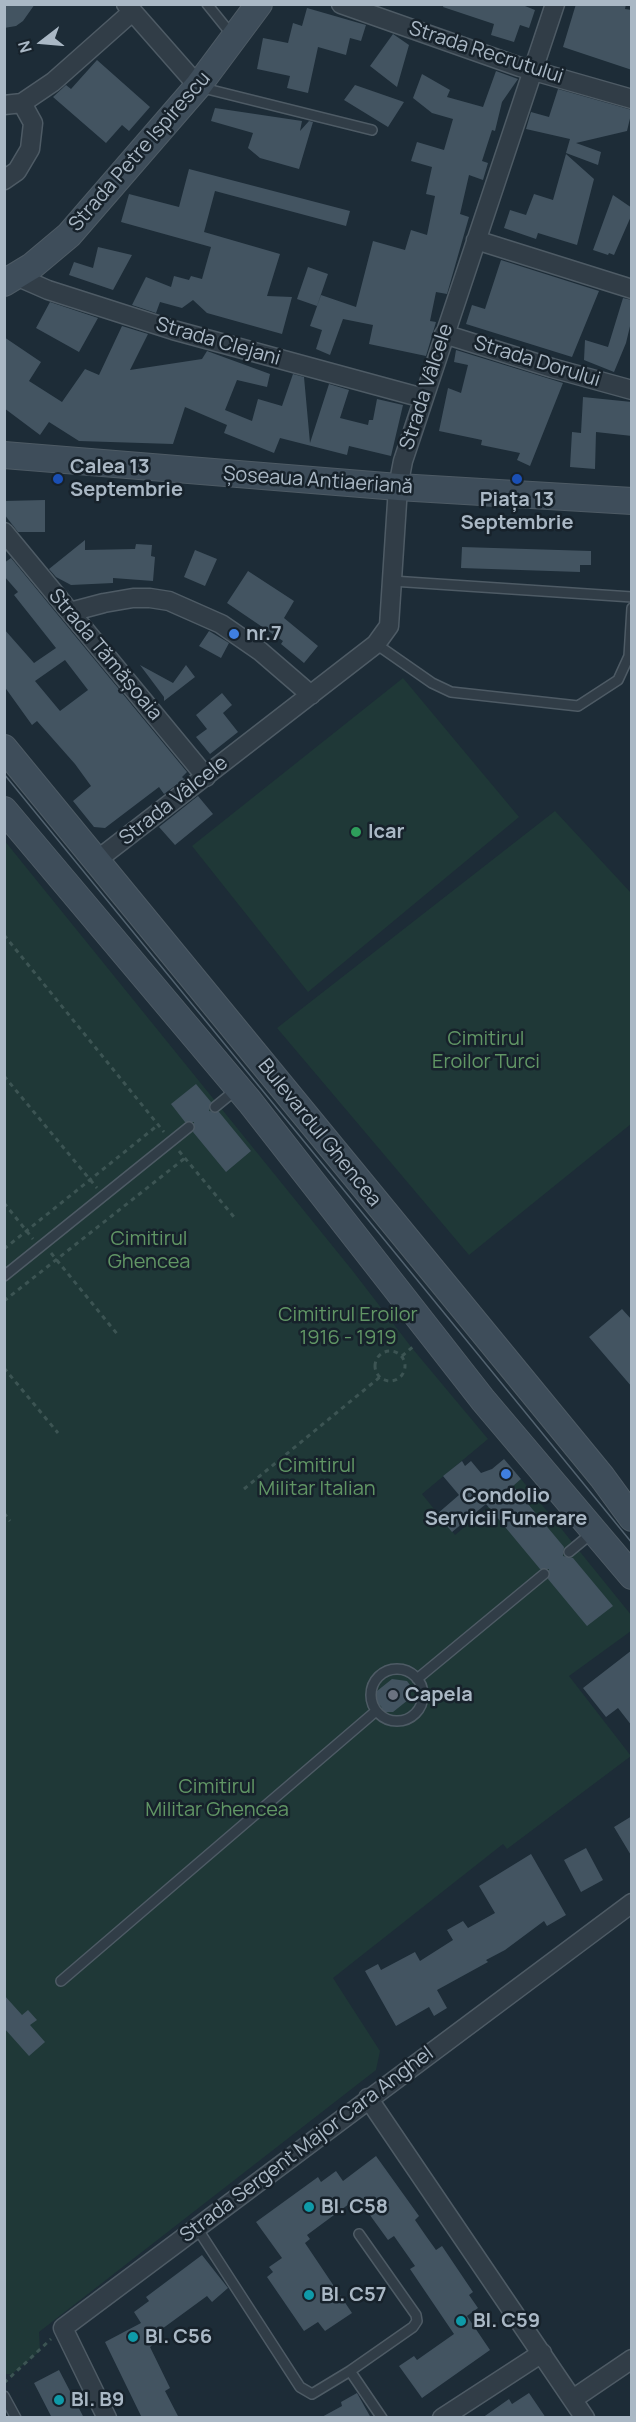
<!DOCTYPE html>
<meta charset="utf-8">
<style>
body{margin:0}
#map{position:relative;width:636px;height:2422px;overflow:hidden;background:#1d2c37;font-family:Manrope,sans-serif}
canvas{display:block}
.frame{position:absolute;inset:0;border:6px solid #aab8c5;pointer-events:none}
.north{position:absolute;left:12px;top:12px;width:60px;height:60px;-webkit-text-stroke:4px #17222b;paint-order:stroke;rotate:254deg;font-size:16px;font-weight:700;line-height:24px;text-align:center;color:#aab8c5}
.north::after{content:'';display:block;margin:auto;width:21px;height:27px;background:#aab8c5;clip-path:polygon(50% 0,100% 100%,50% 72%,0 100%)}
</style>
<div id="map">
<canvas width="636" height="2422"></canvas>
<div class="frame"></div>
<div class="north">N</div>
</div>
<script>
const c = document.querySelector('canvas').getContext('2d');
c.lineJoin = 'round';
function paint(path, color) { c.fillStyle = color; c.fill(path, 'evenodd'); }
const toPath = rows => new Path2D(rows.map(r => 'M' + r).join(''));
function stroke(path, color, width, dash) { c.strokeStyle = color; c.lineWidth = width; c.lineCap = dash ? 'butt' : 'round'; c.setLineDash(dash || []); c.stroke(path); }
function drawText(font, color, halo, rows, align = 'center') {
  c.font = font + ' Manrope,sans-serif'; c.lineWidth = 5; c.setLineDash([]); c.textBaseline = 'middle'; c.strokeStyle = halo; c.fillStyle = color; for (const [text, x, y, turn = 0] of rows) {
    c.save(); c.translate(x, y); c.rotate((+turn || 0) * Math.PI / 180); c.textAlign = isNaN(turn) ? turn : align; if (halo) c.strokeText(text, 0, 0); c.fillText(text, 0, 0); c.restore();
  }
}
const green = toPath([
 [403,678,519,817,308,992,192,846],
 [555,811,631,893,631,1124,469,1255,277,1028],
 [4,840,352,1270,412,1348,488,1439,422,1494,455,1535,521,1479,632,1616,631,1631,569,1676,631,1756,507,1849,503,1844,333,1978,380,2051,376,2070,39,2332,40,2351,12,2374,4,2374]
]);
const building = toPath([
 [4,4,35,4,23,21,16,26,4,28],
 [444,4,520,4,535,10,529,28,520,25,514,42,491,35,494,24,443,7],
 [576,4,626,4,625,9,632,10,632,70,563,47],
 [307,8,366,25,361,41,350,38,346,55,318,47,308,93,287,88,290,76,257,69,263,38,288,43,293,23,302,26],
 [393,34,409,45,397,87,370,66],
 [97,60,150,107,129,131,122,125,106,143,53,97,66,85,71,89],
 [496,71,518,79,502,102,495,131,492,130,482,161,488,163,483,180,469,175,460,214,469,217,447,294,436,292,430,321,436,322,426,356,369,344,373,325,343,319,330,355,316,349,322,330,310,326,321,295,356,307,373,241,405,250,411,230,427,235,435,196,426,194,432,167,411,161,417,142,444,150,453,119,432,113,413,98,422,74,450,90,447,97,483,107],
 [355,85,404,102,388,127,344,100],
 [558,89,632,110,627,131,576,143,601,152,598,165,566,153,570,139,526,129,531,112,549,117],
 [215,108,302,121,300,131,309,121,313,122,299,169,260,158,248,148,253,133,211,121],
 [566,154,594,179,577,245,538,233,536,239,504,228,510,210,526,215,534,194,553,200],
 [189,169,350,211,346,226,215,191,204,232,280,254,267,296,292,297,282,334,207,313,193,300,182,308,160,302,156,313,132,305,146,277,171,287,174,276,189,280,191,276,202,279,211,247,121,222,129,194,179,207],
 [613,195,632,208,632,214,614,255,609,253,608,255,593,250],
 [98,247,132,255,113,290,69,275,74,262,93,268],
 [501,260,599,291,572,357,466,324,472,305,485,309],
 [308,267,328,274,317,306,297,299],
 [623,298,632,300,632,318,626,343,614,372,584,360,585,340,608,347],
 [50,302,98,318,79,352,36,328],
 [122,326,148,334,130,370,202,359,207,351,270,374,267,387,237,380,225,410,252,421,258,399,282,406,293,374,304,377,310,443,329,384,349,390,340,418,368,425,369,420,373,420,377,399,403,405,391,456,349,446,347,455,280,438,274,453,224,433,227,425,185,407,173,444,79,441,49,422,40,435,4,408,4,337,41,362,29,381,62,402,85,369,99,375],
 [456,350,563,383,530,466,517,460,520,453,481,445,482,440,439,431,448,388,461,393,468,365,454,362],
 [583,397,632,402,632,436,596,432,595,469,570,467,572,432,581,433],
 [45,500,45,532,18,532,4,514,4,501],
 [85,540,85,550,135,549,136,544,152,545,151,556,155,557,153,581,113,578,113,583,71,585,56,577,49,569],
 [462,547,591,551,591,565,580,565,580,572,461,568],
 [195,550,217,559,205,586,184,577],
 [11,558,187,772,182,777,184,779,164,794,159,787,105,828,94,827,73,801,91,786,75,764,37,721,32,725,4,686,4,629,34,663,56,648,14,595,18,592,4,576,4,563],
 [65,660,88,690,60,711,35,681],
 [248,571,294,601,284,618,318,646,304,663,281,644,283,641,227,603],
 [209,631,229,643,221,658,199,646],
 [140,665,173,683,186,665,195,677,164,701,164,697],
 [222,693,232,705,223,713,238,732,210,754,196,737,207,729,196,715],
 [198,796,213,814,175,845,159,827],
 [196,1084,211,1102,209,1111,219,1112,251,1151,226,1172,193,1132,194,1122,185,1122,171,1104],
 [622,1309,632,1320,632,1387,589,1337],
 [504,1459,521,1479,513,1486,564,1547,563,1556,573,1558,613,1606,587,1626,548,1579,549,1569,540,1569,486,1504,452,1532,437,1514,459,1495,443,1476,462,1461,465,1466,471,1461,481,1473,492,1469],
 [632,1650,632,1726,618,1708,606,1717,583,1688],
 [392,1679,407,1681,410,1685,408,1700,393,1712,383,1712,381,1706,376,1704,377,1691],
 [632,1816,632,1857,614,1827],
 [586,1848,603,1880,581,1892,564,1860],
 [531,1854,566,1915,547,1926,544,1921,505,1950,486,1960,488,1962,437,1990,447,2008,434,2016,429,2007,396,2026,365,1971,378,1964,381,1970,415,1952,420,1961,453,1940,447,1930,463,1921,468,1928,495,1913,479,1886],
 [4,1995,22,2015,28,2010,37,2020,30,2025,45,2042,29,2056,4,2028],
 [376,2156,419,2216,415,2220,426,2236,436,2250,442,2246,473,2292,469,2295,478,2308,467,2316,490,2350,422,2398,399,2366,414,2356,417,2360,454,2334,410,2269,415,2266,394,2236,388,2240,359,2200,355,2203,353,2201,307,2235,310,2239,305,2243,352,2313,325,2331,318,2322,304,2331,267,2277,273,2272,269,2267,282,2258,256,2222,318,2177,321,2182,336,2171,343,2181],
 [202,2255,228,2288,212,2302,207,2296,151,2337,154,2344,150,2347,170,2388,165,2391,179,2418,142,2418,105,2342,141,2323,134,2312,149,2301,146,2297],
 [59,2370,84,2418,52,2418,34,2383],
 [357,2393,371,2418,320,2418,342,2406,341,2402],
 [529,2393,546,2418,482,2418,509,2399,512,2404]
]);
const path = toPath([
 [4,935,164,1132],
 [4,1076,97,1188],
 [179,1151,234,1217],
 [4,1203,33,1239],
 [4,1249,158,1125],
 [51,1253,118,1335],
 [4,1301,185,1158],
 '375 1366a15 15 0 1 1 30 0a15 15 0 1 1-30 0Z',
 [402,1356,415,1345],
 [4,1368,58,1433],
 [244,1489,380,1377],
 [4,1513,10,1521],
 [4,2383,51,2339]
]);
const lane = toPath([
 [207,4,232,35],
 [199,87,372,130],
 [392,581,632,597],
 [376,644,432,683,451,692,578,706,618,680,629,656,632,608],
 [215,1107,237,1089],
 [4,1276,189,1127],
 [569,1552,592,1533],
 '371 1695a26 26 0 1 1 52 0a26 26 0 1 1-52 0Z',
 [417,1679,544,1574],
 [61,1981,376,1711],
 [197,2228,300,2387,312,2394,350,2371,413,2327,417,2321,416,2315,359,2234],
 [350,2371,382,2418],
 [4,2396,16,2418]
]);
const street = toPath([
 [126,4,198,86],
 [341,4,520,67,632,99],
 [4,105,22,103,53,82,132,12],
 [4,180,17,171,30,149,33,123,22,103],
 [476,240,632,289],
 [16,276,48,290,173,330,423,398],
 [444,334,552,368,632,390],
 [4,532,206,777],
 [70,612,104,603,133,598,150,598,169,601,221,624,260,651,311,695],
 [97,860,376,644,389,626,398,487,403,461,555,4],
 [368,2098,585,2418],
 [573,2399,632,2359],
 [107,2418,63,2328,632,1903],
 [442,2418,542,2353]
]);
const secondary = toPath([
 [4,283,32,266,69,235,198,86,259,4],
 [4,455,398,487,632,501],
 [4,748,602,1477,632,1518],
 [4,810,250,1102,483,1400,632,1576]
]);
const tram = toPath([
 [4,774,632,1543]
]);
const markers = [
 [58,479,6,"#1a4fb4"],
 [517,479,6,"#1a4fb4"],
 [234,634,6,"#3f7fe0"],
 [356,832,6,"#2e9e5b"],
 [506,1474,6,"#3f7fe0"],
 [393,1695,6,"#6b7280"],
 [309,2207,6,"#0f9aa8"],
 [309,2295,6,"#0f9aa8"],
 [461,2321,6,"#0f9aa8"],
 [133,2337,6,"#0f9aa8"],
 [59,2400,6,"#0f9aa8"]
];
const streetNames = [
 ["Strada Recrutului",486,53,18],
 ["Strada Petre Ispirescu",140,152,-49],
 ["Strada Clejani",218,342,16],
 ["Strada Dorului",537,362,17],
 ["Strada Vâlcele",427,387,-72],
 ["Șoseaua Antiaeriană",318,481,4],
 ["Strada Tămășoaia",105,655,50],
 ["Strada Vâlcele",174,801,-38],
 ["Bulevardul Ghencea",319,1133,51],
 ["Strada Sergent Major Cara Anghel",307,2145,-37]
];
const poiNames = [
 ["Calea 13",70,467],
 ["Septembrie",70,490],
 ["Piața 13",517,500,"center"],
 ["Septembrie",517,523,"center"],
 ["nr.7",246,634],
 ["Icar",368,832],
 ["Condolio",506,1496,"center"],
 ["Servicii Funerare",506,1519,"center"],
 ["Capela",405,1695],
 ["Bl. C58",321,2207],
 ["Bl. C57",321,2295],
 ["Bl. C59",473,2321],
 ["Bl. C56",145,2337],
 ["Bl. B9",71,2400]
];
const parkNames = [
 ["Cimitirul",486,1039],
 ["Eroilor Turci",486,1062],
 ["Cimitirul",149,1239],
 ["Ghencea",149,1262],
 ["Cimitirul Eroilor",348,1315],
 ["1916 - 1919",348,1338],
 ["Cimitirul",317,1466],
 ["Militar Italian",317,1489],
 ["Cimitirul",217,1787],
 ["Militar Ghencea",217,1810]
];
paint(green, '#1f3837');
paint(building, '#435461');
stroke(lane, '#4e5b65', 12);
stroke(street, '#4e5b65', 21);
stroke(secondary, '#4e5b65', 28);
stroke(path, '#3c5453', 3, [4.5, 4.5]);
stroke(lane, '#313d47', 9);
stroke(street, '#313d47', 18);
stroke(secondary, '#3e4d5a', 26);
stroke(tram, '#52626f', 1.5);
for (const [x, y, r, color] of markers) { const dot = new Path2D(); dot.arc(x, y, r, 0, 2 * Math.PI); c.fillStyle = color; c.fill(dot); stroke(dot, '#17222b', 2); }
drawText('20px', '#aab8c5', '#17222b', streetNames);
drawText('bold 20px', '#aab8c5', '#17222b', poiNames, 'left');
drawText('20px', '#619665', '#17222b', parkNames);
</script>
